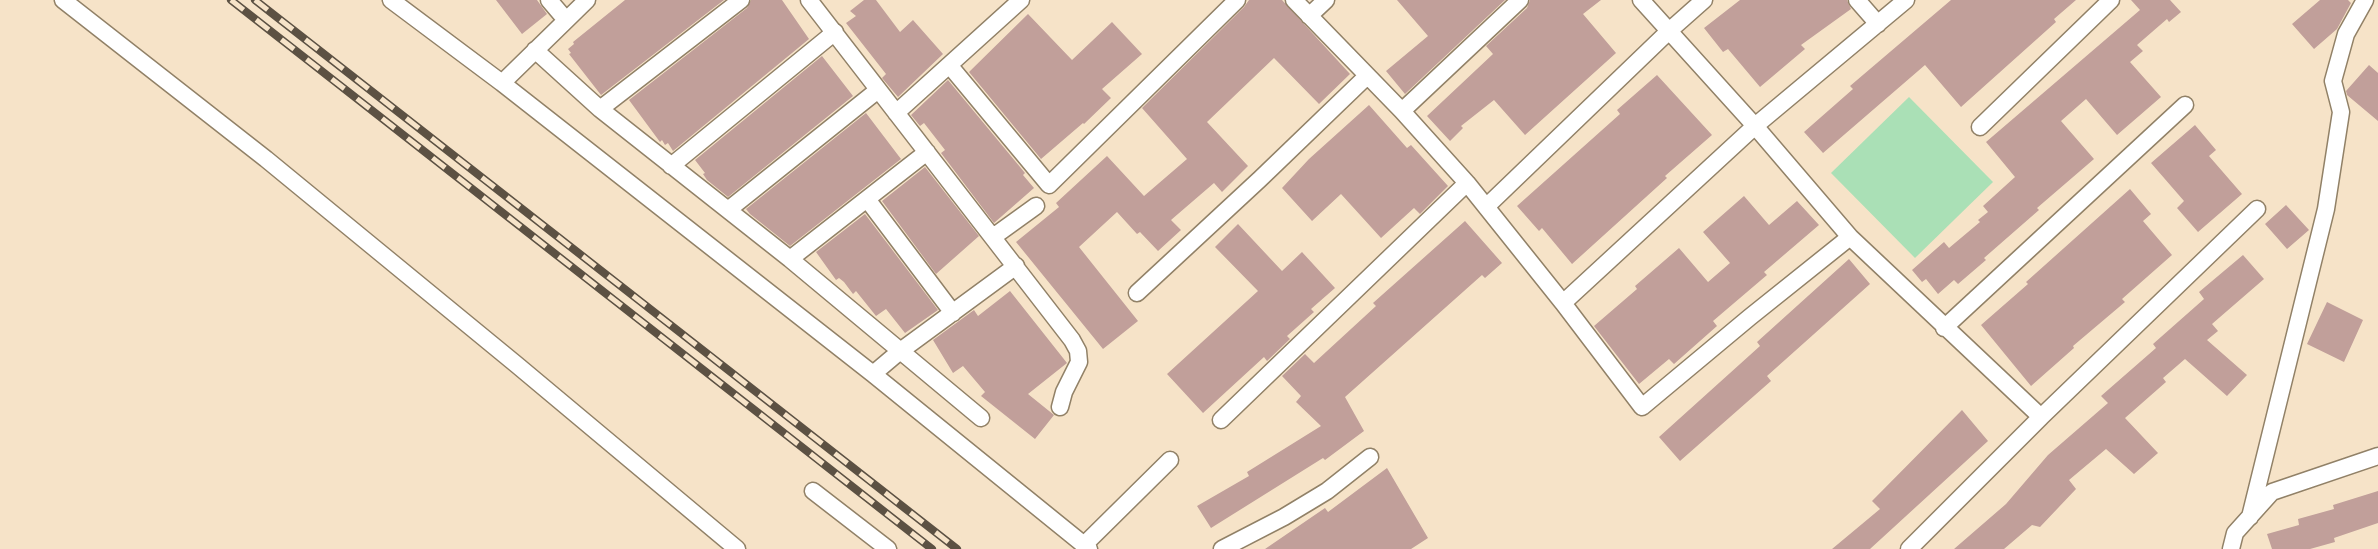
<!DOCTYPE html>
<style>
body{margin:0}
canvas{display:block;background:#f6e3c8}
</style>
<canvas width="2378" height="549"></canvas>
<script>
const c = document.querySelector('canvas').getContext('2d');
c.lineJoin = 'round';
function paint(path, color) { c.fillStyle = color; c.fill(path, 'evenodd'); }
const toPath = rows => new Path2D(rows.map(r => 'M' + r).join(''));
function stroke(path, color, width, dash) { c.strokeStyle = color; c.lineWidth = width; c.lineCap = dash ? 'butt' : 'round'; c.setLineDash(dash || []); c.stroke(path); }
const green = toPath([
 [1909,97,1993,182,1915,258,1831,173]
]);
const building = toPath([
 [496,0,537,0,547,14,522,34],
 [625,0,724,0,601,95,569,54,571,53,568,49,574,44,573,42],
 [751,0,782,0,809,39,673,151,668,143,665,145,662,140,660,142,629,100,747,8],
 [864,0,876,0,900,32,913,20,943,54,898,97,882,78,886,74,846,23,856,16,850,11],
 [1249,0,1282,0,1350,74,1319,104,1274,58,1207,122,1248,166,1222,192,1214,183,1171,220,1181,230,1158,251,1140,232,1137,234,1117,212,1079,247,1138,321,1103,349,1016,242,1059,207,1056,203,1107,156,1144,196,1187,159,1142,108,1244,7],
 [1397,0,1505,0,1405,94,1386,71,1428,36],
 [1530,0,1601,0,1583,14,1616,53,1525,135,1494,100,1461,126,1463,128,1450,141,1427,116,1493,54,1486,46,1527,8],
 [1740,0,1847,0,1851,9,1801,45,1805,49,1760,87,1728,49,1723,52,1704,28],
 [1951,0,2076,0,2054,19,2056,22,1961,107,1925,65,1823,153,1804,132,1853,89,1850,86],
 [2131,0,2170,0,2181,12,2169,22,2167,19,2137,45,2143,51,2130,62,2161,97,2117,135,2086,99,2061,121,2094,159,2037,208,2039,210,1984,258,1986,260,1958,284,1954,280,1938,294,1926,279,1922,282,1912,270,1944,242,1949,248,1980,222,1978,220,1988,212,1983,206,2015,177,1986,142,2140,10],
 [2320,0,2348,0,2351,3,2337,29,2314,49,2292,24],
 [1028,14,1072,60,1112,22,1142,54,1102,89,1111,98,1084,124,1083,123,1041,159,969,72],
 [822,56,853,96,728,197,707,180,703,174,705,173,695,160],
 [2369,65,2378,73,2378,121,2347,95,2346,91],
 [1657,75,1712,135,1665,176,1667,178,1572,264,1542,228,1539,231,1517,206,1620,114,1617,110],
 [948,80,1025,173,1023,175,1034,188,994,223,941,153,945,150,924,123,920,126,911,115],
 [1369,105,1407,148,1411,145,1448,186,1420,214,1414,208,1381,238,1341,194,1312,221,1282,188,1309,159],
 [866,113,901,159,790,246,750,214,746,209],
 [2195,125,2216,150,2209,156,2242,194,2198,232,2177,208,2184,201,2151,163],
 [925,167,979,236,936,274,882,201],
 [2130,189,2151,214,2143,221,2172,255,2122,299,2125,302,2073,346,2074,348,2031,386,1981,325,2028,284,2026,282],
 [1744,196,1769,225,1797,201,1819,225,1764,272,1767,275,1713,321,1717,326,1674,364,1669,359,1639,384,1594,326,1637,289,1635,286,1679,248,1708,282,1730,263,1703,232],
 [2286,205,2309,230,2287,249,2265,224],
 [865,214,938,310,905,333,886,309,876,316,856,291,853,294,844,282,839,278,836,280,816,252],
 [1465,221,1502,263,1485,278,1482,275,1345,397,1364,431,1325,460,1323,458,1211,528,1197,506,1249,476,1247,472,1321,426,1296,402,1301,396,1282,376,1305,354,1314,363,1376,306,1373,303],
 [1238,224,1282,271,1302,252,1335,288,1311,309,1314,312,1287,336,1290,339,1267,361,1264,357,1203,413,1167,374,1258,291,1215,247],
 [2243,255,2264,279,2212,324,2218,331,2207,340,2247,375,2227,396,2185,359,2163,378,2166,382,2125,418,2158,453,2134,474,2106,449,2069,480,2076,489,2040,527,2032,525,2004,549,1954,549,2006,504,2048,455,2108,403,2101,396,2156,348,2153,344,2204,299,2199,292],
 [1849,259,1870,284,1767,376,1771,381,1680,461,1659,437,1760,346,1757,342],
 [1010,291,1067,363,1028,394,1054,415,1035,439,981,396,985,392,963,366,953,373,933,340,974,310,978,316],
 [2327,302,2363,320,2344,362,2307,344],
 [1962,410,1988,441,1870,549,1832,549,1880,509,1872,501],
 [1387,468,1428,538,1411,549,1265,549,1325,508,1328,512],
 [2378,491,2378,523,2334,538,2335,542,2310,549,2272,549,2267,534,2299,525,2298,519,2334,509,2333,505]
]);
const minor = toPath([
 [63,0,266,159,517,365,737,549],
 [391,0,502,83,873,374,1089,549],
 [549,0,566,20],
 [809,0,1072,340,1078,351,1079,362,1064,392,1060,407],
 [1294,0,1402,111,1467,183,1563,303,1642,407,1750,317,1850,237,1755,126,1641,0],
 [1857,0,1878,24],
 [1309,16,1326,0],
 [535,50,600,109,790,259,981,418],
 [950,66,1049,185,1237,0],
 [502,83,587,0],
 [600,109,741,0],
 [1402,111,1520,0],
 [896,113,1021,0],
 [1980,127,2111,0],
 [671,166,835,32],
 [867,199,953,313],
 [1486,207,1669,31,1704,0],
 [728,210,878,90],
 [993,237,1036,206],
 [1850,237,2041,417,1909,549],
 [790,259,927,152],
 [1137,293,1260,179,1366,77],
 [1563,303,1755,126,1906,0],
 [1944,328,2185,105],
 [873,374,899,352,1016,266],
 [2041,417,2257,209],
 [1221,420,1467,183],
 [813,491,888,549],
 [2250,517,2326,209,2341,112,2333,81,2346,34,2365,0],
 [1084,545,1170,460],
 [1222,549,1284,517,1327,491,1370,457],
 [2231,549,2235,533,2272,492,2378,456]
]);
const rail = toPath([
 [231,0,932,549],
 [255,0,957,549]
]);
paint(green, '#aae0b6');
paint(building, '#c19f9a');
stroke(minor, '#918167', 19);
stroke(minor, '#fff', 16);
stroke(rail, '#5c5143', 8);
stroke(rail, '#f6e3c8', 5, [16]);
</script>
